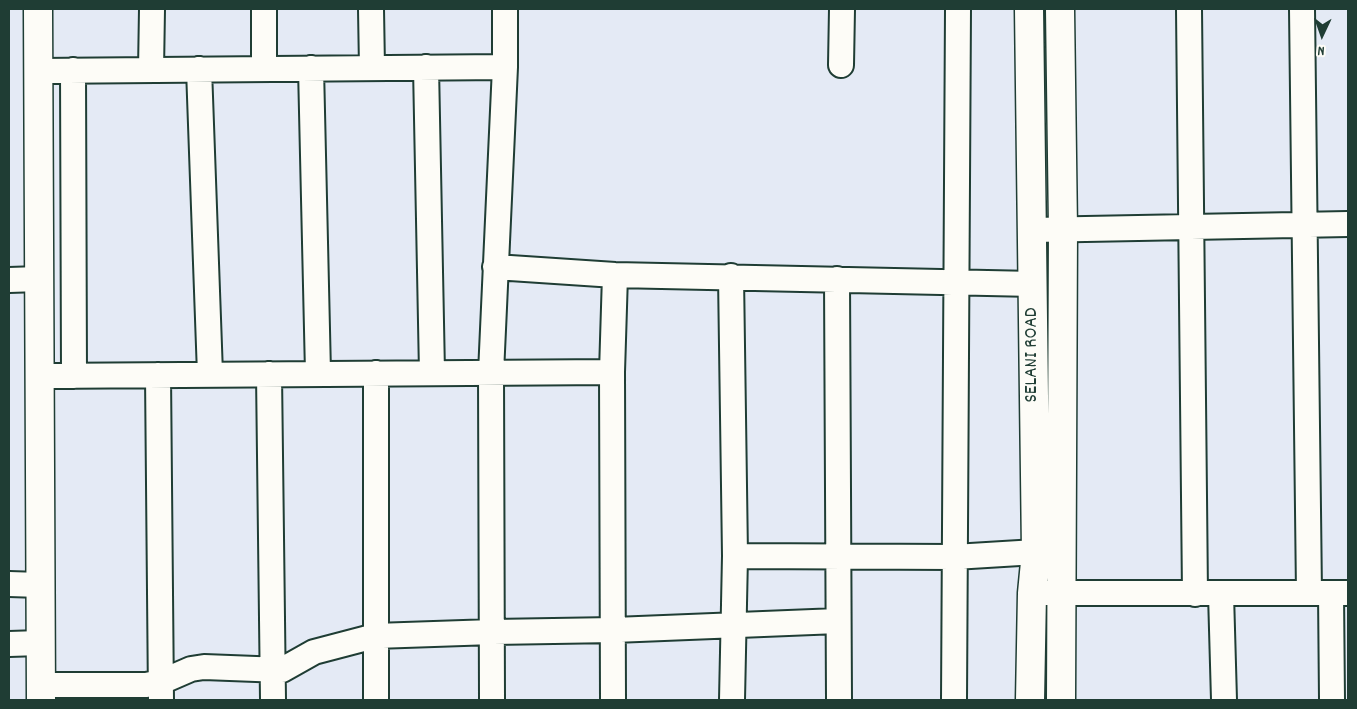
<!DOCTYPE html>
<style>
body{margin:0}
#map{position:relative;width:1357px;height:709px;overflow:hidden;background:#e4eaf5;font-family:Dekko,sans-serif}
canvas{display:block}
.frame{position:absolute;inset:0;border:10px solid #1f3d34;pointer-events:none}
.north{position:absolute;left:1297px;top:10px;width:50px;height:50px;-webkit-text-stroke:4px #fdfcf7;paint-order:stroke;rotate:183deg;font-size:14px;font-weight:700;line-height:20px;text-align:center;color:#1f3d34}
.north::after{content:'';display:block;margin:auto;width:18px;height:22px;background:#1f3d34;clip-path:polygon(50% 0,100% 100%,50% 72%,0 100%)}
</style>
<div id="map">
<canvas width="1357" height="709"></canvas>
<div class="frame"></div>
<div class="north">N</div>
</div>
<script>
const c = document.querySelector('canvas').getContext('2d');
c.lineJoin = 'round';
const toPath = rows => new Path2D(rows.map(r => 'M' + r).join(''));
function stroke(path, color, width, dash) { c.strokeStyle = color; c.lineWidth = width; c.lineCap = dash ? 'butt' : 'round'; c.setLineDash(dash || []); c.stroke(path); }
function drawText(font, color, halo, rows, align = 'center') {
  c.font = font + ' Dekko,sans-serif'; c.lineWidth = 4; c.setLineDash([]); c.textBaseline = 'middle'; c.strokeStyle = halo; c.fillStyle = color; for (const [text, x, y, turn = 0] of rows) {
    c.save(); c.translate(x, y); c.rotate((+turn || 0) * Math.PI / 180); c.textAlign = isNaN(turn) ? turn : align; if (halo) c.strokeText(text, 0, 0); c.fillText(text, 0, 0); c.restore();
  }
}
const street = toPath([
 [264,9,264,69],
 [371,9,372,68],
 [1189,9,1195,594],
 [1302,9,1309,593],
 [841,65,842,9],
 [426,67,432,373],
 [311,68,318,373],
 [199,69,210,374],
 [73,70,74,376],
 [151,70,152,9],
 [39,71,505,67],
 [1033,230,1348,224],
 [495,267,615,275,1034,284],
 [731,276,735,556,732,700],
 [837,279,839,700],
 [9,280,39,279],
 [376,373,376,700],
 [269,374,273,700],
 [158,375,161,700],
 [39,376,612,372],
 [735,556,954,557,1036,552],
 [9,584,40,585],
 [1043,593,1348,593],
 [1331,593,1332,700],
 [1221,594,1224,700],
 [9,644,40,643],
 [41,685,146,685,161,682,191,669,204,667,282,670,314,652,375,636,493,632,614,630,838,621],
 [492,700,491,373,505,67,505,9],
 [613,700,612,372,615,275],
 [954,700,958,9]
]);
const secondary = toPath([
 [38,9,41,700],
 [1029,9,1036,552,1032,593,1030,700],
 [1060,9,1063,229,1061,700]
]);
const streetNames = [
 ["SELANI ROAD",1033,355,-90]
];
stroke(street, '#1f3d34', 28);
stroke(secondary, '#1f3d34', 31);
stroke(street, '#fdfcf7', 24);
stroke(secondary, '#fdfcf7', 28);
drawText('19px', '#1f3d34', '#fdfcf7', streetNames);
</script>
